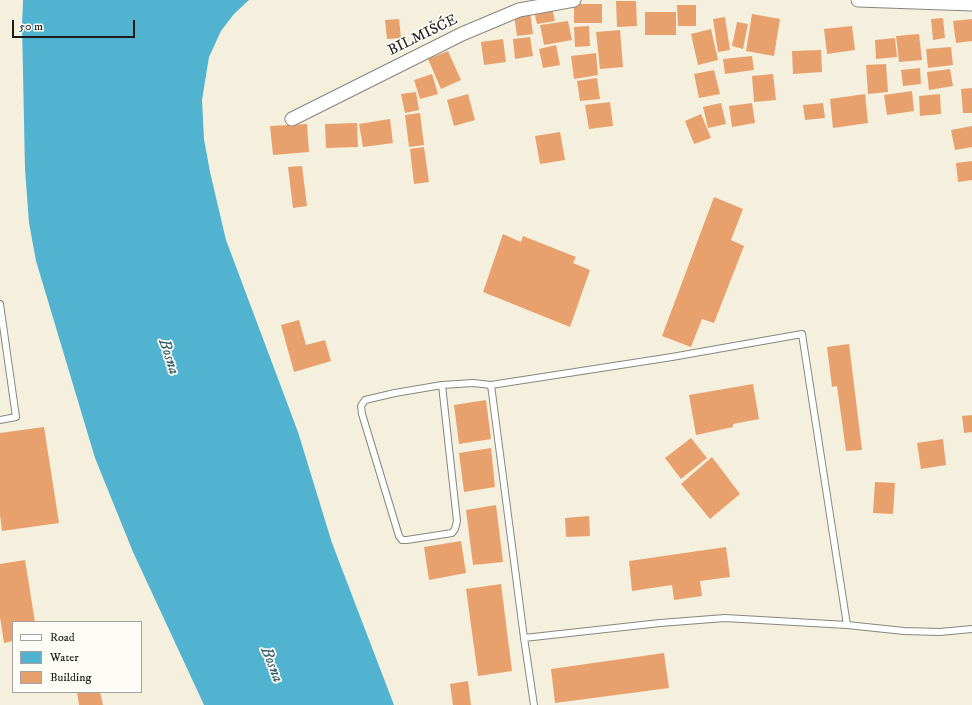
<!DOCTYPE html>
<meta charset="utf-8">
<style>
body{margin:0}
#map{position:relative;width:972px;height:705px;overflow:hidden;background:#f5f0de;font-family:"IM FELL DW Pica",serif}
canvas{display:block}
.legend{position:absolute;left:12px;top:621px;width:130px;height:72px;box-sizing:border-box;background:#fdfcf7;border:1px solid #a3a29f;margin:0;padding:5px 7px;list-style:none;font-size:12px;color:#1c1c1c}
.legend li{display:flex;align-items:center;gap:8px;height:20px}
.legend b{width:20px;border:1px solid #a3a29f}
.scale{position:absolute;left:12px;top:20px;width:123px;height:18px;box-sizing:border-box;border:2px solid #1c1c1c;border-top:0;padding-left:5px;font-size:12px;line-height:14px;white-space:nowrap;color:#1c1c1c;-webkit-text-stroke:3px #fdfcf7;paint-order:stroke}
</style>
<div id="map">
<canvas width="972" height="705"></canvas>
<ul class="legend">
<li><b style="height:5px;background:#fff"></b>Road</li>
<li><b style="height:11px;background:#52b3d0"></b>Water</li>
<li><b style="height:11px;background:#e8a16d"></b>Building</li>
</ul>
<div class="scale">50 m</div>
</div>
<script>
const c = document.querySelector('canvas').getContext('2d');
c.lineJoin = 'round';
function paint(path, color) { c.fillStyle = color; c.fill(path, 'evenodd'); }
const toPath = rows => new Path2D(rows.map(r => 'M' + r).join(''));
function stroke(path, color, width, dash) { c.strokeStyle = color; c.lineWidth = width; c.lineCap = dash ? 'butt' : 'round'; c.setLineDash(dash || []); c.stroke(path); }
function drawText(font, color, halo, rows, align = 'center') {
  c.font = font + ' "IM FELL DW Pica",serif'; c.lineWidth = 3.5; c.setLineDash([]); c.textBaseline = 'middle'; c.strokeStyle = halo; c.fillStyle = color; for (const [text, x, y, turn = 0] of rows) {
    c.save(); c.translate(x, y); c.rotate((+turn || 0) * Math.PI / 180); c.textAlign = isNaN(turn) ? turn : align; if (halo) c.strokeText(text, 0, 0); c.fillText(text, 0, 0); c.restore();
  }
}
const water = toPath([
 [23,0,249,0,234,14,221,31,209,57,202,100,204,139,210,172,226,240,298,432,332,543,394,705,204,705,133,552,95,458,36,261,29,223,25,169,22,25]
]);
const building = toPath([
 [616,1,636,1,637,26,617,27],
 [574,4,602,4,602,23,574,23],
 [677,5,696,5,696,26,678,26],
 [552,8,555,21,537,24,534,11],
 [530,12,533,34,517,36,514,15],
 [645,12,676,12,676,35,645,35],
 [752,14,780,19,774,56,746,51],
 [725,17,730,50,718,52,713,19],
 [943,18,945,38,933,40,931,19],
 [399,19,401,38,387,39,385,20],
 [972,19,972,41,956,43,953,21],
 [568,21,572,40,544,45,540,25],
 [737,22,748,24,743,49,732,46],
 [589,26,590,46,575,47,574,27],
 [852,26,855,50,827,54,824,29],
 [711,29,718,60,698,65,691,34],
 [620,30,623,67,600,69,596,32],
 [919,34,922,60,899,62,896,36],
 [530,37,533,56,515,59,513,39],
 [895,38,897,57,876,59,875,40],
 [503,39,506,62,484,65,481,42],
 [556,45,560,65,543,68,539,49],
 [951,47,953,65,928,68,926,49],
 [821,50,822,72,793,74,792,51],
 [448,51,461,80,441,89,428,59],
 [596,53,598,75,574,79,571,56],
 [752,56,754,70,725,74,723,59],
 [886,64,888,92,868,94,866,65],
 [920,68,921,84,903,86,901,70],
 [950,69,953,86,929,90,927,72],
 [714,70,720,94,699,98,694,74],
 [432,74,438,94,420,99,414,80],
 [773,74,776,100,754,102,752,76],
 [597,78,600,99,580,101,577,81],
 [972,88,972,113,963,113,961,89],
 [912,91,914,111,887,115,884,95],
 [416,92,419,110,405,113,401,94],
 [468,94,475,120,454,126,447,100],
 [865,94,868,123,833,128,830,99],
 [940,94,941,114,920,116,919,96],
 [610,102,613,126,589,129,585,105],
 [721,103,726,124,708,128,703,107],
 [752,103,755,123,732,127,729,106],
 [823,103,825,118,805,120,803,105],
 [420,113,424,145,409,147,405,115],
 [701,114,711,138,694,144,685,121],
 [390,119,393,143,363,147,359,124],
 [357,123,358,147,326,148,325,124],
 [307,124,309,152,273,155,270,126],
 [972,126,972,147,955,150,951,130],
 [560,132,565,160,540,164,535,136],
 [424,147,429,182,414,184,410,149],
 [972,161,972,180,958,182,956,163],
 [302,166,307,206,293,208,288,167],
 [714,197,743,209,731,240,744,246,714,323,702,319,691,347,662,336],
 [503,234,521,242,523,236,576,257,573,263,590,270,570,327,483,292],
 [299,320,306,345,325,340,331,361,294,372,281,325],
 [849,344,862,450,846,451,837,386,832,387,827,347],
 [753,384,759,419,733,424,733,427,696,435,689,395],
 [486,400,491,439,459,444,454,405],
 [972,415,972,432,964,433,962,416],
 [44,427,59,523,2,531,0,515,0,433],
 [691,438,707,458,681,479,665,458],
 [943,439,946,465,921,469,917,443],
 [491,448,495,487,464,492,459,453],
 [712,457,740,494,710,519,681,484],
 [875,482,895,483,893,514,873,513],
 [496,505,503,562,473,565,466,510],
 [589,516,590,536,566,537,565,518],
 [461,541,466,573,429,580,424,547],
 [726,547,730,577,700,581,702,596,674,600,672,585,632,591,629,561],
 [25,560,35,622,13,622,13,641,4,643,0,617,0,564],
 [501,584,512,671,478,676,466,589],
 [664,653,669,688,555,703,551,669],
 [468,681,471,705,453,705,450,684],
 [77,692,100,692,103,705,79,705]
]);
const service = toPath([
 [0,304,16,417,0,420],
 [442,385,457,521,455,529,452,533,407,540,402,540,399,536,362,414,361,406,365,400,395,393,442,385,473,383,491,385],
 [847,625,904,631,940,632,972,629],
 [524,638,660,623,725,618,847,625,802,334,672,357,491,385,524,638,534,705]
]);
const minor = toPath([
 [858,0,972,4],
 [292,119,462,34,519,10,574,0]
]);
const streetNames = [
 ["BILMIŠĆE",423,36,-26]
];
const waterNames = [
 ["Bosna",168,357,72],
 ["Bosna",271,665,69]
];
paint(water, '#52b3d0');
paint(building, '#e8a16d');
stroke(service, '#88867d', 8);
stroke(minor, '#88867d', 15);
stroke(service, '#fff', 6);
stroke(minor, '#fff', 13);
drawText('15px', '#1c1c1c', '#fdfcf7', streetNames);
drawText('italic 16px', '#34606d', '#fdfcf7', waterNames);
</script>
